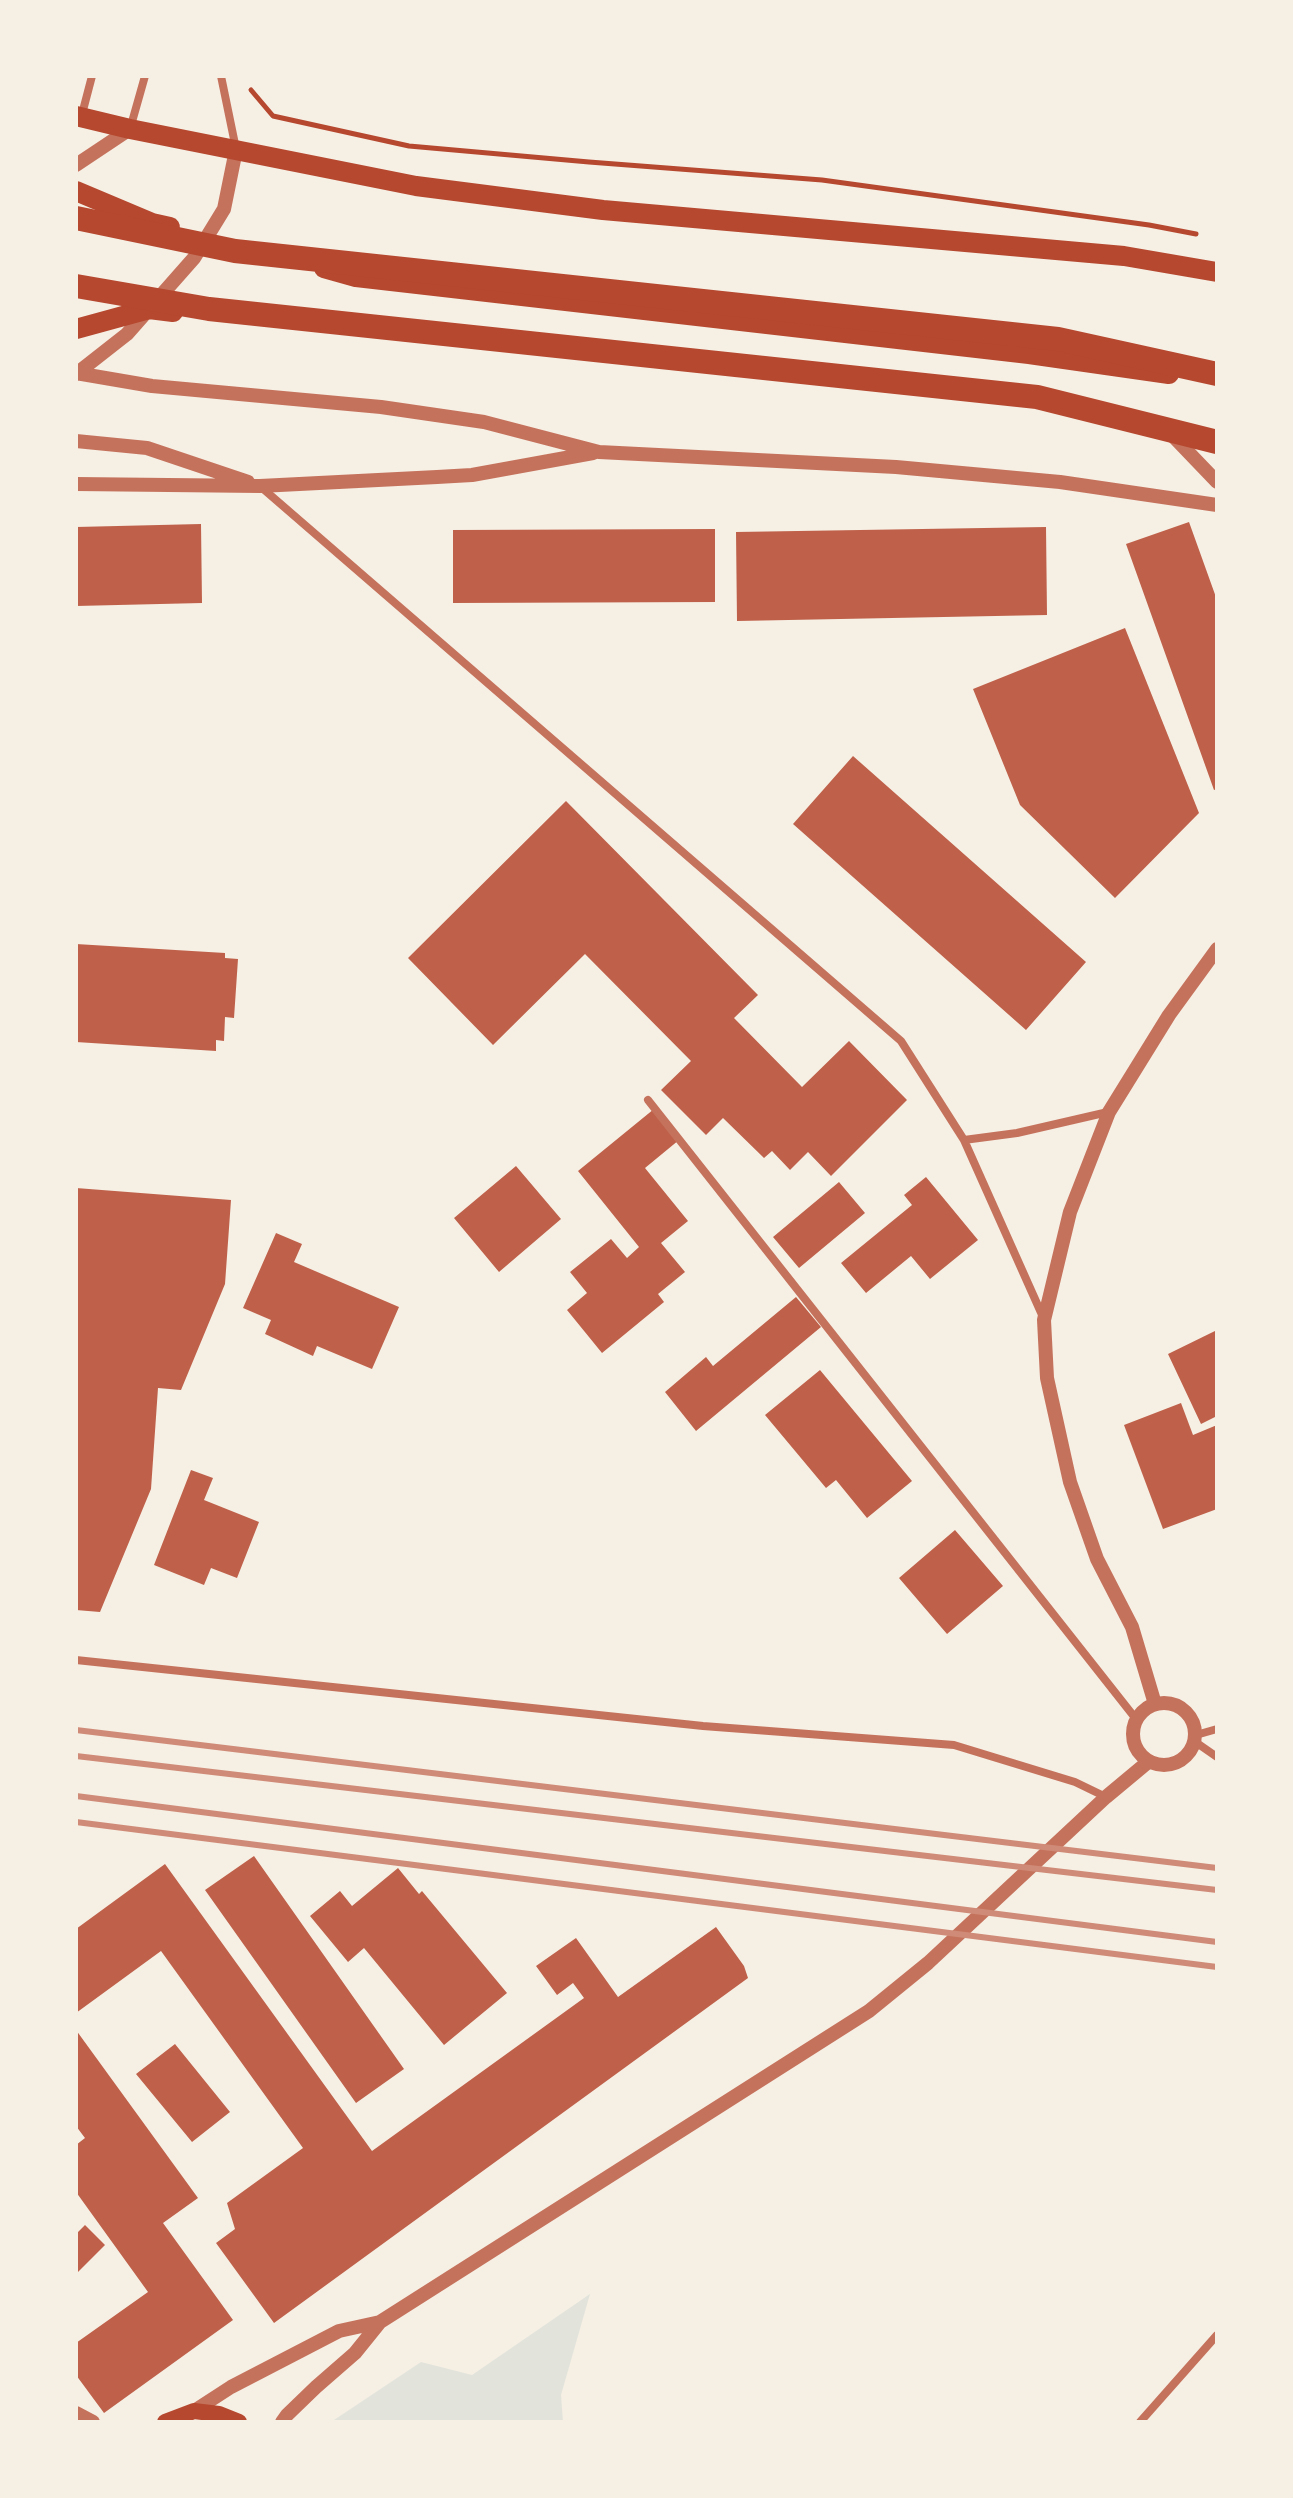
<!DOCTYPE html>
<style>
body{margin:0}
#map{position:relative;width:1293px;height:2498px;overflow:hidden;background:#f6efe4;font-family:"DejaVu Sans",sans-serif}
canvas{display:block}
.frame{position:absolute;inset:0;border:78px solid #f6efe4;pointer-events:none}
</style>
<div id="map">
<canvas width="1293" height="2498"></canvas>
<div class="frame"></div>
</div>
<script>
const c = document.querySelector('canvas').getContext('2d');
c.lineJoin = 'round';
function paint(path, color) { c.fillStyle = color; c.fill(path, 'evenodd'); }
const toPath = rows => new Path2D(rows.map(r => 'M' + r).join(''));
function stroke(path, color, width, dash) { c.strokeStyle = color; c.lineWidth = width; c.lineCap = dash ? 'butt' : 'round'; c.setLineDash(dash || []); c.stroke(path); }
const green = toPath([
 [590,2294,561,2395,563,2422,331,2422,421,2362,472,2375]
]);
const building = toPath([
 [1189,522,1217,600,1217,789,1214,790,1126,544],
 [201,524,202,603,76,606,76,527],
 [1046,527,1047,615,737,621,736,532],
 [715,529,715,602,453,603,453,530],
 [1125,628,1199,813,1115,898,1020,805,973,689],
 [853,756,1086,962,1026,1030,793,824],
 [566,801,758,995,734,1018,802,1087,849,1041,907,1100,831,1176,808,1152,790,1170,772,1151,764,1158,723,1118,706,1135,661,1090,691,1061,585,954,493,1045,408,958],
 [76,944,225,953,225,958,238,959,234,1018,225,1017,224,1041,216,1040,216,1051,76,1042],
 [654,1109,679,1140,645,1168,688,1221,661,1243,685,1272,658,1294,664,1302,602,1353,567,1310,587,1293,570,1272,611,1239,627,1258,639,1247,578,1171],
 [516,1166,561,1219,499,1272,454,1218],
 [926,1177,978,1240,930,1279,911,1256,866,1293,841,1263,912,1205,904,1195],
 [839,1182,865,1213,799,1268,773,1237],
 [76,1188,231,1200,225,1284,181,1390,158,1388,151,1489,100,1612,76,1610],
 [276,1233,302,1244,294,1262,399,1307,372,1369,317,1346,313,1356,265,1334,271,1320,243,1308],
 [796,1297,821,1327,696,1431,665,1392,706,1357,713,1366],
 [1217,1330,1217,1416,1201,1424,1168,1354],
 [820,1370,912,1481,867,1518,836,1480,826,1488,765,1415],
 [1181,1403,1193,1435,1217,1425,1217,1509,1163,1529,1124,1425],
 [191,1470,213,1478,204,1500,259,1522,237,1578,211,1568,204,1585,154,1565],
 [955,1530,1003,1586,947,1634,899,1578],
 [254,1856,404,2069,356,2103,205,1890],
 [165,1864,372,2151,584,1998,573,1983,557,1995,536,1966,576,1938,618,1997,716,1927,744,1966,748,1978,274,2323,216,2243,235,2229,227,2203,303,2148,161,1951,76,2013,76,1929],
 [398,1868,419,1894,422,1891,507,1993,444,2045,364,1948,348,1962,310,1916,340,1891,352,1906],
 [76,2030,198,2198,163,2223,233,2320,104,2413,76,2375,76,2343,148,2292,76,2192,76,2145,85,2138,76,2126],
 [175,2044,230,2112,192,2142,136,2074],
 [85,2225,105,2245,76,2274,76,2234]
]);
const path = toPath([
 [251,90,273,116,409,146,589,162,822,180,1149,225,1196,234]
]);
const minor = toPath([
 [221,76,236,149],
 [81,118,92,76],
 [130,129,145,76],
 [261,487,901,1041,964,1140,1043,1317],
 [648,1100,1136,1719],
 [964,1140,1017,1133,1108,1112],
 [76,1660,703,1726,954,1745,1075,1782,1106,1797],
 [1196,1735,1217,1729],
 [1194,1741,1217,1757],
 [1140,2422,1217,2335]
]);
const tertiary = toPath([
 [76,165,130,129],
 [76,373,152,386,381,407,484,422,599,452,896,467,1060,482,1217,505],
 [76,374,127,334,194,258,224,209,236,150],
 [1170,433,1217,482],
 [76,441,147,448,248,482],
 [76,484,260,486,437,477,472,475,593,453],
 '1133 1734a31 31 0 1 1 62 0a31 31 0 1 1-62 0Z',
 [1155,1704,1132,1627,1097,1559,1070,1482,1047,1378,1044,1320,1070,1212,1109,1112,1169,1015,1217,949],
 [194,2411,231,2387,339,2331,380,2322,869,2011,928,1963,1106,1797,1148,1762],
 [76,2413,93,2422],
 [282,2422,287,2415,316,2387,355,2353,380,2322]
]);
const secondary = toPath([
 [165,2422,194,2411,219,2414,239,2422]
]);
const primary = toPath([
 [76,116,130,129,416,186,603,210,1124,256,1217,272],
 [76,191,152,223,170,227],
 [324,268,356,277,1029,354,1169,374],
 [76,329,149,309,173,312]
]);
const motorway = toPath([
 [76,218,235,251,1058,339,1217,374],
 [76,286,209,309,1037,397,1217,442]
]);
const rail = toPath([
 [76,1730,1217,1868],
 [76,1756,1217,1890],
 [76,1796,1217,1942],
 [76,1822,1217,1967]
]);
paint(green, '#e2e4dc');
paint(building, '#bf614a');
stroke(path, '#b5482f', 5);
stroke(minor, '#c5725c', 8);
stroke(tertiary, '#c5725c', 14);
stroke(secondary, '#b5482f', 16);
stroke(primary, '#b5482f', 20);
stroke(motorway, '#b5482f', 24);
stroke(rail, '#cf8b77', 6);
</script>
